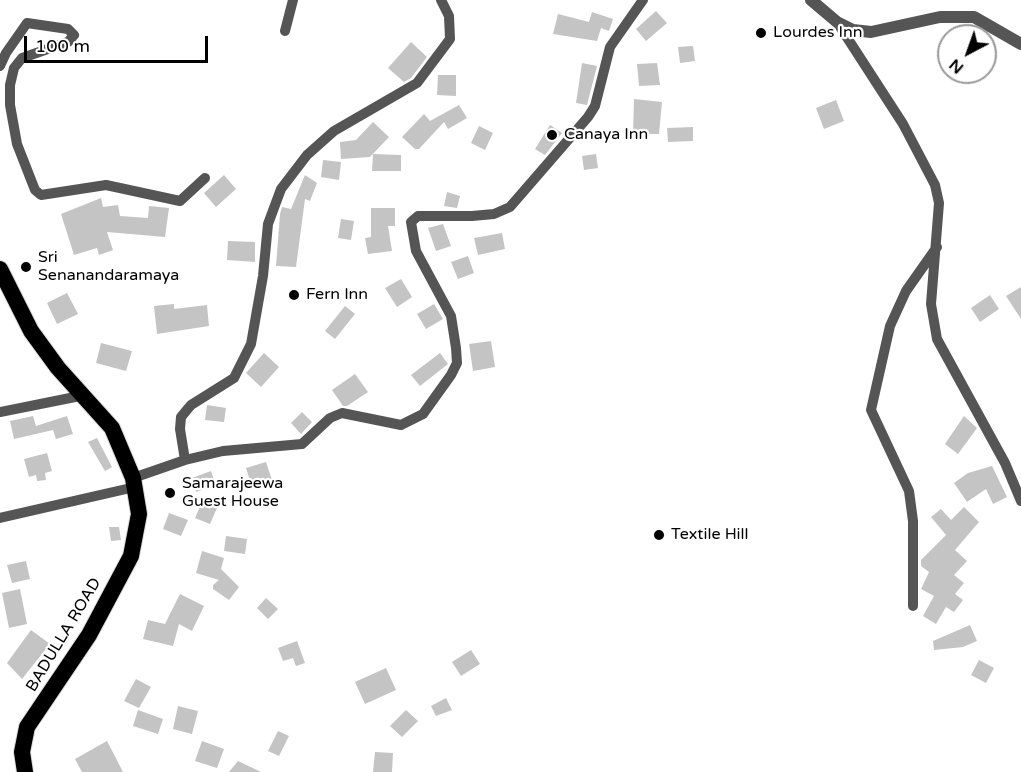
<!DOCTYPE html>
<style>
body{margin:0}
#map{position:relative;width:1021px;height:772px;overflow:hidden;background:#fff;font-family:"Varela Round",sans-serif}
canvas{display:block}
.north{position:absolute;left:937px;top:24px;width:60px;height:60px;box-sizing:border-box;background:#fff;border:2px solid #999;border-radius:50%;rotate:221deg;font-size:16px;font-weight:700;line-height:24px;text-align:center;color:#000}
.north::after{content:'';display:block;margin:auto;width:21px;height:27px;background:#000;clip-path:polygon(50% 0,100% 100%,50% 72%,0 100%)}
.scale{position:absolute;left:24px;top:36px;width:184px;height:27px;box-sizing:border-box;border:3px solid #000;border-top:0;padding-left:8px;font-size:18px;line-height:21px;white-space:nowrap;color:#000;-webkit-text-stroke:4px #fff;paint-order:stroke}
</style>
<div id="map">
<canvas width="1021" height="772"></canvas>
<div class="north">N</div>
<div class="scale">100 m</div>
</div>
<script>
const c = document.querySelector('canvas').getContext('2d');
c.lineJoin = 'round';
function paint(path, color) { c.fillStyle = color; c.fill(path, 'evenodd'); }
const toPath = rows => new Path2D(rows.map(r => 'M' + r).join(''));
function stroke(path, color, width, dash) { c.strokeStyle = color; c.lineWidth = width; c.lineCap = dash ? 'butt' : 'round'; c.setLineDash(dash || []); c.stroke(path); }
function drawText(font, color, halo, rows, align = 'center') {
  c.font = font + ' "Varela Round",sans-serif'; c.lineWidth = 4.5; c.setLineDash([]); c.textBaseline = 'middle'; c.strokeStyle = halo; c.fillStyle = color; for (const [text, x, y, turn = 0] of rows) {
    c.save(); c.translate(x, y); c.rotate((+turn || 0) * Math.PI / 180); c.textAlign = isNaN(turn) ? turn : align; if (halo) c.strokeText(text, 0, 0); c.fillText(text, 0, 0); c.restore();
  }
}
const building = toPath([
 [656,11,667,23,646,41,636,29],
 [592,12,613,19,609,31,601,28,597,41,553,34,558,14,589,22],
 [411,42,427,57,411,78,404,82,388,68],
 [693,46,695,61,680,63,678,47],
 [582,63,597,66,587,105,576,103],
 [657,63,660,85,639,86,637,64],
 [438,75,456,75,456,96,437,95],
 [634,99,662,102,659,134,633,134],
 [836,100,844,121,824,129,816,108],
 [459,105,467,118,448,129,444,122,419,149,415,149,402,137,424,114,430,121],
 [373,122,389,137,370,157,341,159,340,142,356,140],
 [550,125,562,133,545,155,535,149],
 [479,126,493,133,485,150,471,143],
 [693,127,693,141,668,142,667,128],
 [373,154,401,155,401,171,372,171],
 [596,154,598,168,584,170,582,156],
 [323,160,341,162,339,180,321,177],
 [224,175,236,189,216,207,204,193],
 [305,175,317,183,310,201,305,199,296,267,276,266,280,214,282,207,291,209],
 [447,192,460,196,457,208,444,206],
 [101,198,103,207,118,205,120,216,148,218,149,206,169,208,165,237,107,232,113,250,99,255,97,248,74,255,61,214],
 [371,208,395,208,395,226,388,226,392,251,368,254,365,238,371,237],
 [341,219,354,221,351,240,338,238],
 [443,224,451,246,436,251,428,228],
 [502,233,505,249,478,255,474,238],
 [228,241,255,242,255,262,227,260],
 [468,256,474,273,458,279,451,262],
 [401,279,412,297,397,307,385,288],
 [1021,287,1021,319,1006,296],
 [67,293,78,314,57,324,47,303],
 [990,295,999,309,980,322,971,308],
 [174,304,174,309,207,305,209,326,157,334,154,306],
 [434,304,443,319,426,329,417,314],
 [345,306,355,314,335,339,325,331],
 [491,341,495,367,473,371,469,344],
 [101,343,132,351,126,371,96,363],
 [264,353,279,367,261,387,246,373],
 [440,353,448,364,420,386,411,375],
 [355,374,368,392,347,406,343,406,332,390],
 [207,405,226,408,224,422,205,420],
 [302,412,312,422,301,434,291,423],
 [33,416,36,426,67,416,73,434,56,439,53,430,14,439,10,421],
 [964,416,977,428,958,454,945,444],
 [97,438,112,467,105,471,88,442],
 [47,453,52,471,45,473,46,480,37,481,36,475,29,477,24,459],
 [266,462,272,480,252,487,246,468],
 [992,466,1007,497,993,504,986,489,967,502,954,483,968,473],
 [211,471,216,485,196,492,192,478],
 [202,502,217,508,210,524,195,518],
 [964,507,979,522,955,550,967,561,954,575,964,583,955,594,963,600,954,612,946,607,936,624,923,616,934,596,921,589,929,572,921,566,921,560,946,535,931,517,941,509,951,520],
 [169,513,188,520,181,536,163,529],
 [109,527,119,527,121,540,111,541],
 [226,536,247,539,245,554,224,551],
 [202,551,224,558,221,569,239,587,229,600,213,589,213,585,219,580,196,573],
 [26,561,30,579,12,583,7,565],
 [20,589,27,624,9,628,2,593],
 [180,594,204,606,192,631,179,624,173,646,143,639,148,620,165,624],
 [266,598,278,609,268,619,257,608],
 [970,625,977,641,963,647,934,650,933,641],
 [31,630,50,644,22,679,7,663],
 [297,641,305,663,296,666,293,658,283,661,278,648],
 [471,650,480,664,461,676,452,662],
 [979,660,994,668,986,683,971,675],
 [386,668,396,690,365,704,355,682],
 [136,679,151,687,139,708,124,701],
 [446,698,452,710,436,716,431,706],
 [178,706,198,711,192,734,173,729],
 [138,710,163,719,158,734,133,726],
 [406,710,418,721,402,737,390,726],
 [278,731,289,736,279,756,268,751],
 [107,741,123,772,82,772,75,759],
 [202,741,224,749,217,768,195,761],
 [375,752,393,753,392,772,373,772],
 [238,761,261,772,229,772]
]);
const minor = toPath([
 [837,22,903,124,935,185,939,203,931,304,937,339,1005,463,1021,501],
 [285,31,293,0],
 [0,66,6,53,27,23,68,29,74,35,68,42,22,58,14,68,10,85,10,105,17,144,35,190,41,195,106,185,180,201,205,178],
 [0,412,85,395],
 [185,460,180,429,181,417,191,405,234,378,251,344,263,276,268,224,281,189,307,155,334,131,417,83,450,39,449,16,441,0],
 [133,478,185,460,223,451,302,444,330,418,342,413,401,425,423,414,451,375,457,363,456,348,451,316,416,251,411,222,418,216,472,216,494,214,510,207,588,117,595,106,610,47,643,0],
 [0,518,135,487],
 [913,606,913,521,909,491,871,410,890,326,906,291,937,247]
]);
const tertiary = toPath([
 [811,0,837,22,853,30,871,32,940,17,974,17,1021,44]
]);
const trunk = toPath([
 [0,269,31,331,58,368,112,428,133,478,139,514,131,556,89,635,27,727,22,752,25,772]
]);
const markers = [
 [761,33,6,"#000"],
 [552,135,6,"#000"],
 [26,267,6,"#000"],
 [294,295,6,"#000"],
 [170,493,6,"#000"],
 [659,535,6,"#000"]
];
const poiNames = [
 ["Lourdes Inn",773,33],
 ["Canaya Inn",564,135],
 ["Sri",38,258],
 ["Senanandaramaya",38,276],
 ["Fern Inn",306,295],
 ["Samarajeewa",182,484],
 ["Guest House",182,502],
 ["Textile Hill",671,535]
];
const streetNames = [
 ["BADULLA ROAD",64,635,-59]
];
paint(building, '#c4c4c4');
stroke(trunk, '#dbdbdb', 18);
stroke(minor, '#555', 10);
stroke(tertiary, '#555', 12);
stroke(trunk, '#000', 16);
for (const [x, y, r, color] of markers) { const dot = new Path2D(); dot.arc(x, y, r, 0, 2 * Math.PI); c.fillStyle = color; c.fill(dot); stroke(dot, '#fff', 2); }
drawText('16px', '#000', '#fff', poiNames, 'left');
drawText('16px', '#000', '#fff', streetNames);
</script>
